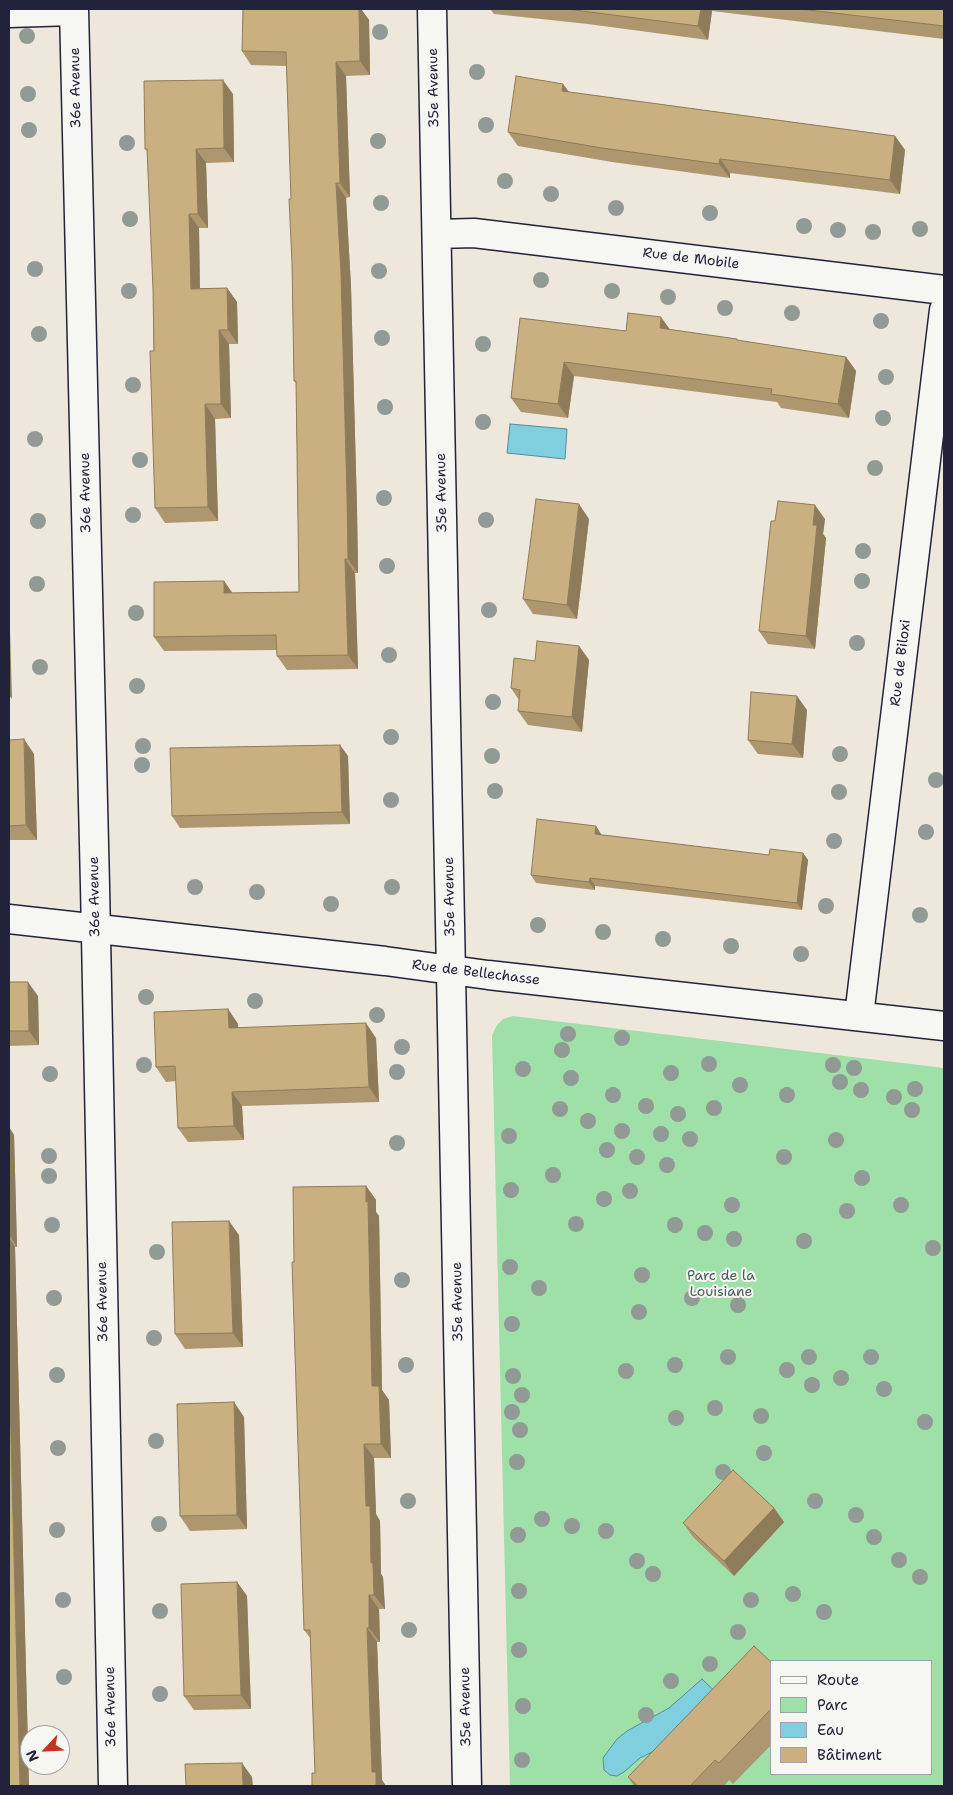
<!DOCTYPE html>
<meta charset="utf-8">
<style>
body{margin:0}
#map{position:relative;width:953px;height:1795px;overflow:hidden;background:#ede8db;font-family:"Shantell Sans",sans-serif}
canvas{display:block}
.frame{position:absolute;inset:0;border:10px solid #22223b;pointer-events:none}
.legend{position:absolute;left:770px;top:1660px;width:162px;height:115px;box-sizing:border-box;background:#f6f6f2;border:1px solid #a1a1a9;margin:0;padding:6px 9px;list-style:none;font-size:15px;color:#22223b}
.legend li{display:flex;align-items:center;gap:10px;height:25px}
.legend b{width:25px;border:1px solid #a1a1a9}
.north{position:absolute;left:20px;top:1725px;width:50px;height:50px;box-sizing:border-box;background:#f6f6f2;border:1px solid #a1a1a9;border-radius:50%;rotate:245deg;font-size:14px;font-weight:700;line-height:20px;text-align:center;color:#22223b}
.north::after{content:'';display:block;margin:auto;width:18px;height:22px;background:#c8321e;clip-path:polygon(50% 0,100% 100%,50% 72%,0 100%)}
</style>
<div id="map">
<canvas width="953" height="1795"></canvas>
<div class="frame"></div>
<ul class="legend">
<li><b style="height:6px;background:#f6f6f2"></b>Route</li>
<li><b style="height:14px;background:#9fe0a9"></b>Parc</li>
<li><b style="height:14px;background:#80cfde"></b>Eau</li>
<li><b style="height:14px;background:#cab080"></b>Bâtiment</li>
</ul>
<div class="north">N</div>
</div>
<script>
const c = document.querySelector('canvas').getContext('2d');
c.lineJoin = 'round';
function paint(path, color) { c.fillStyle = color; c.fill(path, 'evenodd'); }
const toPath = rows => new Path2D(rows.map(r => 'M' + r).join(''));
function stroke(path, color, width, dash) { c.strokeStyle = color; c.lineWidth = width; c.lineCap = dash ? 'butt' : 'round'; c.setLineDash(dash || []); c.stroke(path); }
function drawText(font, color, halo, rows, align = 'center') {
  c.font = font + ' "Shantell Sans",sans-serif'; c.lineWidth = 4; c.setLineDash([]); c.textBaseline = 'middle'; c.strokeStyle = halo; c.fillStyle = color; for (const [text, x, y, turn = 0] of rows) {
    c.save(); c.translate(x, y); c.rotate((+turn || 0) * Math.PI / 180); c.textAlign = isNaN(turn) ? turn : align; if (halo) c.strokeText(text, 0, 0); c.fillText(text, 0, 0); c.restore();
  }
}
const green = toPath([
 [513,1016,944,1068,944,1786,510,1786,492,1035,497,1025,503,1019],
 [772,1661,932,1661,932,1774,772,1774]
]);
const water = toPath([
 [510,424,567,429,565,459,507,453,510,424],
 [702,1679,724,1700,670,1743,640,1758,624,1772,617,1776,610,1775,604,1770,603,1758,617,1739,627,1731,669,1708,702,1679]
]);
const minor = toPath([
 [74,9,95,886,113,1786],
 [432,9,467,1786],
 [9,13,74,11],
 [437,234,474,233,944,290],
 [9,919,385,961,488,975,944,1026],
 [859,1016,944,310]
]);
const trees = [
 [380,32],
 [27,36],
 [477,72],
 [28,94],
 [486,125],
 [29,130],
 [378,141],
 [127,143],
 [505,181],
 [551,194],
 [381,203],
 [616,208],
 [710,213],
 [130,219],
 [804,226],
 [920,229],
 [838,230],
 [873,232],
 [35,269],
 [379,271],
 [541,280],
 [129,291],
 [612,291],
 [668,297],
 [725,308],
 [792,313],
 [881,321],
 [39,334],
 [382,338],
 [483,344],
 [886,377],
 [133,385],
 [385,407],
 [883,418],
 [483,422],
 [35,439],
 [140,460],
 [875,468],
 [384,498],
 [133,515],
 [486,520],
 [38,521],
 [863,551],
 [387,566],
 [862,581],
 [37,584],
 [489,610],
 [136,613],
 [857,643],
 [389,655],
 [40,667],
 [137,686],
 [493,702],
 [391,737],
 [143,746],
 [840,754],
 [492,756],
 [142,765],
 [936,780],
 [495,791],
 [839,792],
 [391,800],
 [926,832],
 [834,841],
 [195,887],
 [392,887],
 [257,892],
 [331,904],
 [826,906],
 [920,915],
 [538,925],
 [603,932],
 [663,939],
 [731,946],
 [801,954],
 [146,997],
 [255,1001],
 [377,1015],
 [568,1034],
 [622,1038],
 [402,1047],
 [562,1050],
 [709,1064],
 [144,1065],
 [833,1065],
 [854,1068],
 [523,1069],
 [397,1072],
 [671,1073],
 [50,1074],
 [571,1078],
 [840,1082],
 [740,1085],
 [915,1089],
 [861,1090],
 [613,1095],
 [787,1095],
 [894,1097],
 [646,1106],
 [714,1108],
 [560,1109],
 [912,1110],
 [678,1114],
 [588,1121],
 [622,1131],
 [661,1134],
 [509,1136],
 [690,1139],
 [836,1140],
 [397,1143],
 [607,1150],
 [49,1156],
 [637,1157],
 [784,1157],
 [667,1165],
 [553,1175],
 [49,1176],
 [862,1178],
 [511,1190],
 [630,1191],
 [604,1199],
 [732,1205],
 [901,1205],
 [847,1211],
 [576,1224],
 [52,1225],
 [675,1225],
 [705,1233],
 [734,1239],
 [804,1241],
 [933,1248],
 [157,1252],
 [510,1267],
 [642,1275],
 [402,1280],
 [539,1288],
 [54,1298],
 [692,1298],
 [738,1305],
 [639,1312],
 [512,1324],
 [154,1338],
 [728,1357],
 [809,1357],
 [871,1357],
 [406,1365],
 [675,1365],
 [787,1370],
 [626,1371],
 [57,1375],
 [513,1376],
 [841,1378],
 [812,1385],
 [884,1389],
 [522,1395],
 [715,1408],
 [512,1412],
 [761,1416],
 [676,1418],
 [925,1422],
 [520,1430],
 [156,1441],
 [58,1448],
 [764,1453],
 [517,1462],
 [723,1472],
 [408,1501],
 [815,1501],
 [856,1515],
 [542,1519],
 [159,1524],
 [572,1526],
 [57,1530],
 [606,1531],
 [518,1535],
 [874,1537],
 [899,1560],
 [637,1561],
 [653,1574],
 [920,1577],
 [519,1591],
 [793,1594],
 [63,1600],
 [751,1600],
 [160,1611],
 [824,1612],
 [409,1630],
 [738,1632],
 [519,1650],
 [710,1664],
 [64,1677],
 [671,1681],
 [160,1694],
 [523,1706],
 [646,1715],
 [522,1760]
];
const wall = toPath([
 [243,9,361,9,369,20,370,75,346,76,350,197,346,198,351,287,357,509,358,573,355,573,358,669,287,670,277,656,277,650,164,651,154,637,224,581,232,593,299,592,296,383,294,381,291,199,287,66,251,65,242,51],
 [490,9,944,9,944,39,712,11,708,40,588,24,494,14],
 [563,84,569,92,895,136,905,150,900,194,730,173,730,178,612,162,518,146,508,132],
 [233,94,234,162,206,163,208,228,199,228,200,288,227,288,237,302,238,344,229,344,231,418,215,419,218,521,165,523,155,508,153,289,148,152,145,149],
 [520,318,626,331,670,330,737,339,738,341,846,357,856,371,849,418,781,408,777,402,574,376,568,418,521,412,511,398],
 [589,519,577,619,533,614,523,599],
 [825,519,823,534,826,538,815,649,768,644,759,631],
 [579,646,589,660,582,732,528,725,518,711,519,700,511,688,535,661],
 [807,710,803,758,758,754,748,740],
 [9,740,34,754,37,840,9,840],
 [348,756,350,824,180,828,172,816],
 [596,826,601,835,769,855,803,853,808,860,802,910,595,886,595,890,536,883,531,875],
 [9,982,38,996,39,1045,9,1046],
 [228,1009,238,1024,238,1027,376,1038,379,1102,242,1106,244,1140,188,1142,178,1128,176,1081,166,1082,156,1067],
 [9,1127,14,1135,17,1247,15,1247,29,1786,9,1786],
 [366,1186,376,1200,376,1212,379,1216,382,1390,389,1400,391,1458,374,1458,376,1514,380,1521,381,1574,383,1577,385,1609,379,1609,380,1642,377,1642,382,1780,386,1786,315,1773,311,1639,304,1630,294,1262],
 [239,1235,243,1347,185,1349,175,1334],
 [244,1417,247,1529,190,1531,180,1516],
 [774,1508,784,1522,734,1576,693,1537,683,1523],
 [237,1582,247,1596,251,1709,194,1710,184,1696],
 [772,1663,772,1744,733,1784,729,1780,724,1786,634,1786,628,1777]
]);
const shadedWall = toPath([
 [351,9,361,9,369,20,370,75,360,61],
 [701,9,711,9,712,11,708,40,698,26],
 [336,62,346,76,350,197,340,183],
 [223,80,233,94,234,162,224,148],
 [563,84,573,98,562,91],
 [895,136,905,150,900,194,890,180],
 [196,149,206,163,208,228,198,214],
 [720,159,730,173,730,178,719,164],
 [336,183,346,198,351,287,357,509,358,573,348,559],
 [189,214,199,228,200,303,191,289],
 [227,288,237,302,238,344,228,330],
 [661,317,671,331,660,328],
 [219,330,229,344,231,418,221,404],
 [846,357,856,371,849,418,838,404],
 [564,362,574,376,568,418,558,404],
 [205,404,215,419,218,521,208,507],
 [579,504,589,519,577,619,567,605],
 [815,505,825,519,823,534,826,538,815,649,806,636,813,525],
 [345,559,355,573,358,669,348,655],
 [224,581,234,595,224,593],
 [9,628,10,630,12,699,9,695],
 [579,646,589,660,582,732,572,717],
 [797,696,807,710,803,758,792,744],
 [24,739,34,754,37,840,26,825],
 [340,745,348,756,350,824,342,812],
 [596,826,601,834,600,841,595,834],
 [803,853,808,860,802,910,797,903],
 [590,878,595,886,595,890,589,882],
 [28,982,38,996,39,1045,29,1031],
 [228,1009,238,1024,239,1042,229,1028],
 [366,1023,376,1038,379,1102,369,1087],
 [232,1092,242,1106,244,1140,234,1126],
 [9,1127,14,1135,17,1247,9,1234],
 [366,1186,376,1200,376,1212,379,1216,382,1390,389,1400,391,1458,381,1444,372,1386],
 [229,1221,239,1235,243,1347,233,1333],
 [9,1238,15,1247,29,1786,20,1786,9,1360],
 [234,1402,244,1417,247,1529,237,1515],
 [364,1444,374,1458,376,1514,380,1521,381,1574,383,1577,385,1609,374,1595,366,1506],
 [774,1508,784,1522,734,1576,724,1561],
 [237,1582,247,1596,251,1709,241,1695],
 [369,1595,379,1609,380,1642,369,1628],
 [367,1628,377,1642,382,1780,386,1786,376,1786,372,1772],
 [242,1763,252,1777,253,1786,243,1786]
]);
const building = toPath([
 [243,9,359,9,360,61,336,62,340,183,336,183,341,273,347,495,348,559,345,559,348,655,277,656,276,635,154,637,154,582,224,581,224,593,299,592,296,381,294,381,292,262,289,199,291,199,286,52,242,51,243,9],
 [567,9,701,9,698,26,567,9],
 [800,9,944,9,944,26,800,9],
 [516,76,563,84,562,91,895,136,890,180,720,159,719,164,602,148,508,132,516,76],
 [223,80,224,148,196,149,198,214,189,214,191,289,227,288,228,330,219,330,221,404,205,404,208,507,155,508,150,351,154,351,153,289,147,149,145,149,144,81,223,80],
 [628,313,661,317,660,328,737,339,737,340,846,357,838,404,771,394,772,389,564,362,558,404,511,398,520,318,626,331,628,313],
 [536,499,579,504,567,605,523,599,536,499],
 [778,501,815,505,813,525,817,525,806,636,759,631,771,521,775,521,778,501],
 [537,641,579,646,572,717,518,711,520,690,511,688,514,658,535,661,537,641],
 [751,692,797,696,792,744,748,740,751,692],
 [24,739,26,825,9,826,9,740,24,739],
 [340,745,342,812,172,816,170,748,340,745],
 [537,819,596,826,595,834,769,855,770,849,803,853,797,903,590,878,589,882,531,875,537,819],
 [9,982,28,982,29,1031,9,1031,9,982],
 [228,1009,229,1028,366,1023,369,1087,232,1092,234,1126,178,1128,175,1066,156,1067,154,1012,228,1009],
 [366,1186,366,1202,368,1201,372,1386,379,1386,381,1444,364,1444,366,1506,370,1506,371,1563,373,1563,374,1595,369,1595,369,1628,367,1628,372,1772,376,1772,376,1786,312,1786,312,1773,315,1773,310,1630,304,1630,292,1262,294,1262,293,1187,366,1186],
 [229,1221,233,1333,175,1334,172,1222,229,1221],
 [9,1360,20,1786,9,1786,9,1360],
 [234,1402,237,1515,180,1516,177,1404,234,1402],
 [733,1470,774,1508,724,1561,683,1523,733,1470],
 [237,1582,241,1695,184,1696,181,1584,237,1582],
 [754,1646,772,1663,772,1708,719,1763,715,1760,690,1786,638,1786,628,1777,754,1646],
 [242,1763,243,1786,186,1786,185,1764,242,1763]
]);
const streetNames = [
 ["36e Avenue",76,88,-91],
 ["35e Avenue",434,88,-91],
 ["Rue de Mobile",691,259,7],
 ["36e Avenue",86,493,-91],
 ["35e Avenue",442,493,-91],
 ["Rue de Biloxi",901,663,-83],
 ["36e Avenue",95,897,-91],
 ["35e Avenue",450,897,-91],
 ["Rue de Bellechasse",476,973,7],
 ["36e Avenue",103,1302,-91],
 ["35e Avenue",458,1302,-91],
 ["36e Avenue",111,1707,-91],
 ["35e Avenue",466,1707,-91]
];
const parkNames = [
 ["Parc de la",721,1276],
 ["Louisiane",721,1292]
];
paint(green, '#9fe0a9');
paint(water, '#80cfde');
stroke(water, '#5a8a9d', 1);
stroke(minor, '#22223b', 31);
stroke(minor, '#f6f6f2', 28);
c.fillStyle = '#929a95';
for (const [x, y] of trees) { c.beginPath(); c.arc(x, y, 8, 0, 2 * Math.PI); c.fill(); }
paint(wall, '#ae976e');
paint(shadedWall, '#8d7b5a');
paint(building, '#cab080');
stroke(building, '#8d7b5a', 1);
drawText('14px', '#22223b', '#f6f6f2', streetNames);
drawText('14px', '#485b5c', '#f6f6f2', parkNames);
</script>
